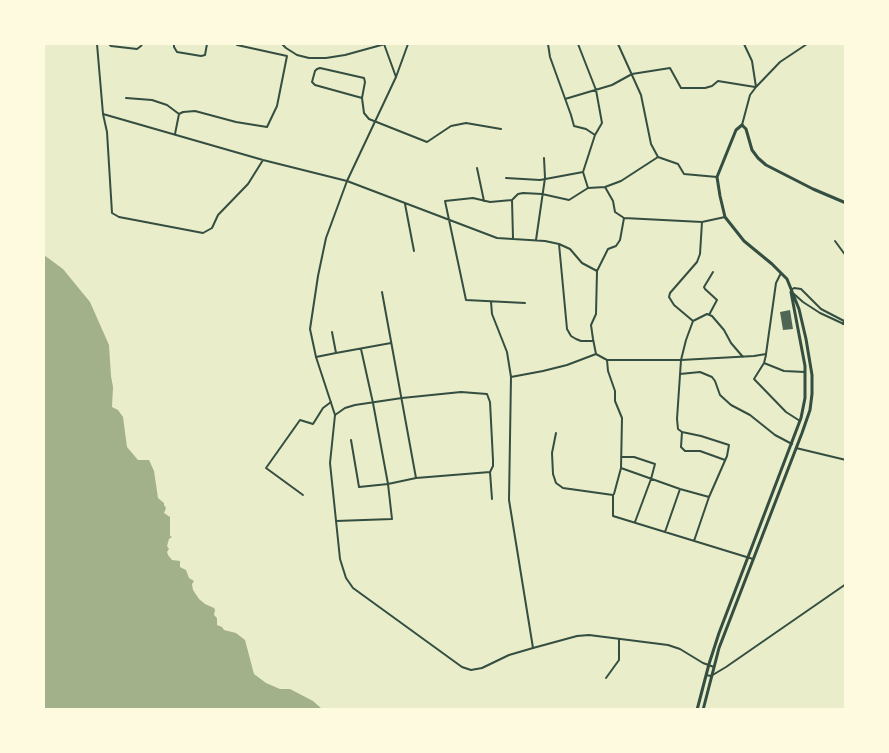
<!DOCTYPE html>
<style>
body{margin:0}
#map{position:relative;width:889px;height:753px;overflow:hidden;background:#e9edc9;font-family:Bitter,serif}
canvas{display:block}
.frame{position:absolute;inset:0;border:45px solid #fefae0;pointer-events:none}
</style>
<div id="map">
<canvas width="889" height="753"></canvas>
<div class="frame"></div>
</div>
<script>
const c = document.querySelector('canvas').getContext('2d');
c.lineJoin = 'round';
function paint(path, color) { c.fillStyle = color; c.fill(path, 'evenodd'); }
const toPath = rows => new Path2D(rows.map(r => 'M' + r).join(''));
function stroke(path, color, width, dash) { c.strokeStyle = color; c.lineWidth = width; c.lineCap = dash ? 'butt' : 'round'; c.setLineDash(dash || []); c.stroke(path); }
const water = toPath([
 [44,255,63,269,90,302,109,345,111,376,113,387,112,407,118,410,123,417,127,447,138,460,149,460,154,471,158,498,164,503,164,505,166,508,164,513,170,517,170,536,172,537,169,539,167,546,169,549,167,552,168,555,172,560,180,561,180,567,186,570,189,578,194,581,192,584,193,590,199,599,205,604,214,608,215,610,214,615,217,618,217,625,222,627,224,630,236,633,245,640,254,674,266,683,280,689,290,689,313,701,322,709,44,709]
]);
const building = toPath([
 [790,310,793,329,783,330,780,312]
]);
const minor = toPath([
 [97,44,103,114,107,132,112,213,119,217,203,233,212,228,218,215,248,184,263,160],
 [109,44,111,46,137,49,141,46,142,44],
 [174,44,174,47,177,52,201,56,205,55,207,44],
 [282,44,286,48,297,55,309,58,326,58,345,55,385,44],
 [384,44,396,77],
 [548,44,550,57,571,115,574,126,586,129,595,135],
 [578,44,596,90,602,123,595,135,583,172,588,188],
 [618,44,641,95,651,144,658,157,678,164,684,174,717,177],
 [126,98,152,100,167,105,179,114,183,112,195,111,236,122,267,127,277,106,287,56,237,45,237,44],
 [362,98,365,82,364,78,320,68,317,69,315,71,312,82,315,85,362,98,364,113,369,119,427,142,451,126,466,123,501,129],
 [565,99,612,85,632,74,670,68,681,88,705,88,712,86,718,81,755,87],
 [103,114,263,160,347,181,497,238,545,241,559,244,570,249,582,263,597,271,596,314,591,325,593,339,596,354,607,360,681,360,754,356,766,354,776,283,781,273],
 [175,134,179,114],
 [477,168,484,201],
 [506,178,540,180,583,172],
 [605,187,613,201,615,212,624,218],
 [512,200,513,238],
 [405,204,414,251],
 [536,240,545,178,544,158],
 [835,241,846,256],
 [559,244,567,329,571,336,576,339,581,341,593,341],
 [597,271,608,249,616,246,620,240,624,218,702,222,725,217],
 [382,292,416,478],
 [491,302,492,314,507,352,511,377,509,500,533,648],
 [525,303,466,300,445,201,473,198,490,202,512,200,518,194,523,193,542,194,569,200,588,188,605,187,621,181,658,157],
 [709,315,717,300,705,289,704,287,713,272],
 [693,321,674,305,669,297,670,293,697,262,700,254,702,222],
 [843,324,846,317],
 [336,353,391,343],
 [766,355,764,363,754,379,786,412,800,421],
 [316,357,336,353,332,332],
 [607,360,608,371,615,391,615,401,622,418,621,468,614,494],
 [764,363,784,371,805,372],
 [680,374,700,372,712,377,715,381,720,395,731,405,750,415,775,435,792,444],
 [511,377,543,371,567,365,596,354],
 [335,415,345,408,355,405,402,398,461,392,487,394,490,402,493,460,493,466,490,472,416,478,388,484,392,519,336,521],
 [682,432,681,447,685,451,700,451,725,460],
 [556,433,552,453,553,474,556,483,563,488,613,495,613,516,753,559],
 [351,440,359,487,388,484,373,403,361,349],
 [796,448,846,460],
 [621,457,634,457,655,464,651,479,635,522],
 [621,468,680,489,709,497],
 [490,472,492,499],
 [303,495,266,468,300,420,313,424,323,408,331,402],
 [665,532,680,489],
 [694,541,709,497,727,456,729,445,701,436,682,432,678,429,677,419,681,360,686,340,693,321,707,314,712,316,724,330,731,343,743,357],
 [706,675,711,676,726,667,846,584],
 [606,678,619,660,619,639]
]);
const tertiary = toPath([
 [408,44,396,77,347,181,326,238,318,276,310,329,316,357,335,415,330,463,340,559,346,578,353,588,462,667,471,670,482,668,509,655,533,648,577,636,589,635,668,645,680,649,703,663,714,667],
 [744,44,752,61,756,87],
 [742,125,750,95,756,87,780,62,807,44],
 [791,290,794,288,801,289,821,309,846,322],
 [794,294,803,302,820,313,846,325]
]);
const secondary = toPath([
 [742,125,746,129,752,150,758,158,766,165,813,189,846,203]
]);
const primary = toPath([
 [697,710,709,664,719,633,801,418,805,398,805,366,791,292],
 [703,710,719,648,802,433,810,410,812,394,812,375,806,339,799,309,787,279,772,264,744,241,725,217,720,196,717,177,736,130,742,125]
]);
paint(water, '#a3b18a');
paint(building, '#4f6655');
stroke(minor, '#344e41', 2);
stroke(tertiary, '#344e41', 2);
stroke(secondary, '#344e41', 3);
stroke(primary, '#344e41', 3);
</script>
